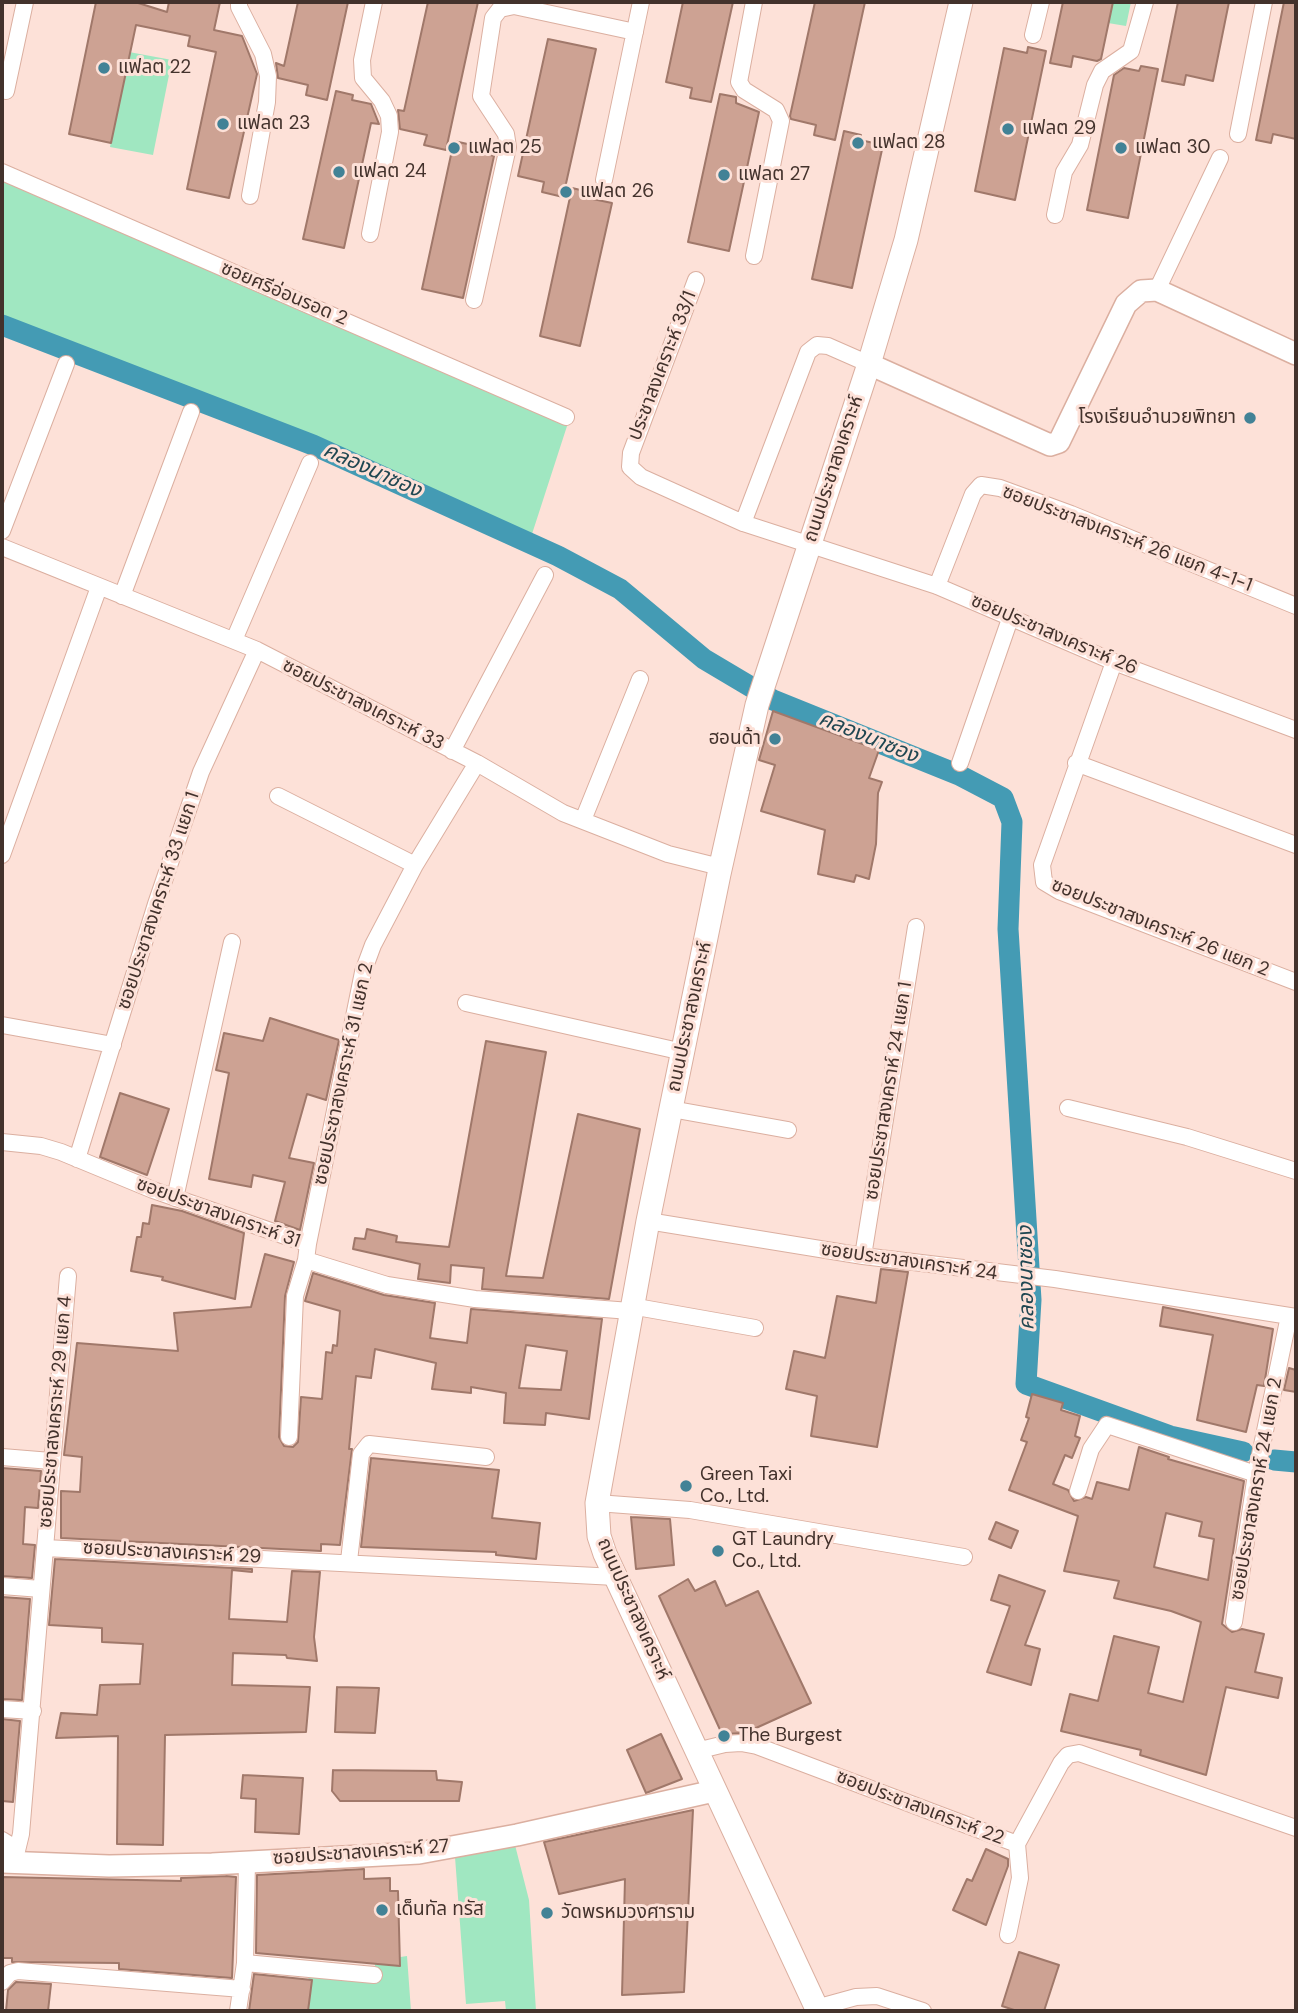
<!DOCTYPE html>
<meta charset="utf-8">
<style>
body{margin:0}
#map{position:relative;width:1298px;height:2013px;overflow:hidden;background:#fde1d8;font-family:"DM Sans",sans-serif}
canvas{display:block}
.frame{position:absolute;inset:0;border:4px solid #43322c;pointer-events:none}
</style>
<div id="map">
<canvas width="1298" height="2013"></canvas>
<div class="frame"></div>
</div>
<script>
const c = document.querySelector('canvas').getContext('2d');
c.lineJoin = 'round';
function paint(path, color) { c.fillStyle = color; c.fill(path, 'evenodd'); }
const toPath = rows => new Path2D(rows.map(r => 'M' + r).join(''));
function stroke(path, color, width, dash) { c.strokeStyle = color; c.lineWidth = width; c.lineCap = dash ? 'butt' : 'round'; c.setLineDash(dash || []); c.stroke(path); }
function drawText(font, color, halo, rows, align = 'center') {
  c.font = font + ' "DM Sans","Noto Sans Thai",sans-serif'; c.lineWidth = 6; c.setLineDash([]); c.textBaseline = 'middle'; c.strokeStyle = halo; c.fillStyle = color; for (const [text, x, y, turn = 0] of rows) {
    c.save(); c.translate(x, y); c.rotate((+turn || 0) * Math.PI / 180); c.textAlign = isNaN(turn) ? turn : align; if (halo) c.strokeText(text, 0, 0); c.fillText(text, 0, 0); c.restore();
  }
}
const green = toPath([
 [1113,2,1131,2,1126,26,1108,23],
 [129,52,172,60,153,155,110,147],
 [2,179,568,423,532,534,119,360,2,318],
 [515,1845,529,1900,536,2011,506,2011,505,2001,466,2004,455,1857],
 [407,1956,411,2011,306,2011,309,1973,375,1978,375,1961]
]);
const canal = toPath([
 [2,325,313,445,558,556,620,589,704,659,773,700,959,775,1003,798,1012,822,1008,929,1031,1300,1026,1384,1170,1436,1243,1452],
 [1274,1460,1296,1462]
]);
const building = toPath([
 [96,2,135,2,167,12,169,2,220,2,214,30,242,36,257,74,229,198,187,189,216,52,188,46,190,36,136,25,111,143,69,134,96,2],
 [298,2,348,2,327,100,306,95,308,85,278,78,276,63,284,66,298,2],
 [428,2,478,2,446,150,424,145,427,135,400,129,398,110,404,111,428,2],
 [683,2,733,2,711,102,690,98,692,88,666,82,683,2],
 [815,2,865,2,835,140,814,135,816,125,791,119,790,116,815,2],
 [1063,2,1113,2,1101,59,1097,61,1073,56,1071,67,1050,63,1063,2],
 [1178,2,1229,2,1213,81,1186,75,1184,85,1162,81,1178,2],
 [1284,2,1296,2,1296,139,1273,134,1271,143,1256,140,1284,2],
 [548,39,596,49,563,197,542,192,544,182,518,176,548,39],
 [1028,47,1046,51,1015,200,975,191,1004,48,1027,53,1028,47],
 [1141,66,1158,69,1128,218,1087,210,1114,75,1124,68,1139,71,1141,66],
 [336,91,353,95,352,100,371,104,379,124,371,123,344,248,303,239,336,91],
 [720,94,736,97,736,103,759,112,729,251,688,242,720,94],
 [844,131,861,135,860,140,883,145,852,288,812,279,844,131],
 [454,141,472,145,471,150,494,156,463,298,422,289,454,141],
 [572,188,589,192,588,198,612,203,580,346,540,336,572,188],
 [773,711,879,750,869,778,882,782,878,793,876,844,869,879,856,875,854,882,818,874,825,830,761,811,775,765,759,760,773,711],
 [270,1018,339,1040,326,1100,307,1094,289,1158,314,1163,300,1230,275,1221,285,1182,253,1175,251,1187,209,1179,229,1073,216,1070,224,1033,263,1041,270,1018],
 [486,1041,546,1052,506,1276,543,1278,578,1114,640,1129,609,1299,482,1289,484,1268,451,1265,450,1283,418,1279,420,1264,353,1249,355,1238,365,1239,367,1229,397,1236,396,1242,449,1247,486,1041],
 [120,1093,169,1109,147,1175,100,1157,120,1093],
 [152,1205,182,1211,244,1233,235,1299,162,1280,163,1277,131,1271,137,1237,141,1237,143,1223,149,1224,152,1205],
 [265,1254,294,1262,285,1296,279,1437,284,1446,293,1447,298,1442,301,1397,322,1399,326,1352,332,1353,333,1345,337,1346,340,1311,305,1301,313,1273,384,1295,435,1303,430,1338,467,1343,471,1309,602,1319,589,1419,546,1413,545,1425,504,1423,506,1393,471,1387,471,1393,432,1389,436,1363,375,1349,371,1378,356,1376,349,1449,352,1449,340,1545,321,1544,321,1551,61,1538,61,1491,80,1492,82,1457,64,1455,77,1343,178,1351,174,1313,251,1307,265,1254],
 [526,1345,567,1351,561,1390,519,1388,526,1345],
 [881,1269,908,1272,877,1447,811,1436,817,1396,786,1389,794,1351,825,1358,837,1296,876,1303,881,1269],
 [1163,1307,1273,1329,1264,1386,1257,1385,1246,1432,1197,1420,1213,1335,1160,1326,1163,1307],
 [1289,1368,1296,1370,1296,1392,1284,1390,1289,1368],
 [1032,1394,1063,1403,1061,1410,1080,1416,1075,1436,1080,1438,1072,1458,1065,1455,1053,1484,1068,1490,1074,1501,1086,1497,1092,1499,1097,1482,1129,1490,1139,1447,1169,1457,1168,1459,1244,1481,1222,1624,1232,1632,1242,1629,1264,1634,1255,1672,1282,1678,1278,1698,1226,1687,1206,1775,1140,1755,1141,1750,1061,1731,1070,1694,1098,1701,1114,1636,1159,1647,1148,1693,1183,1702,1201,1622,1171,1611,1114,1598,1119,1581,1064,1571,1078,1516,1009,1490,1027,1442,1021,1440,1029,1418,1026,1417,1032,1394],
 [1166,1513,1202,1522,1199,1536,1214,1539,1208,1580,1154,1567,1166,1513],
 [371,1458,499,1470,492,1518,540,1523,536,1559,496,1555,496,1552,361,1547,371,1458],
 [2,1468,41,1471,38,1508,25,1507,23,1544,35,1545,32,1578,2,1576,2,1468],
 [631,1517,670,1519,674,1565,636,1569,631,1517],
 [996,1522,1018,1531,1011,1548,989,1539,996,1522],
 [55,1559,252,1569,252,1572,232,1570,229,1619,287,1622,292,1571,320,1572,314,1637,317,1661,287,1658,286,1655,233,1653,232,1685,310,1687,306,1732,165,1735,163,1845,117,1844,118,1736,56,1738,61,1713,97,1715,100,1685,140,1684,143,1644,102,1642,102,1628,49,1625,55,1559],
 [999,1575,1045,1591,1025,1645,1040,1649,1031,1685,987,1672,1010,1606,991,1600,999,1575],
 [688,1579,695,1591,715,1581,726,1606,758,1591,811,1703,745,1733,722,1734,659,1596,688,1579],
 [2,1597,30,1599,22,1700,2,1699,2,1597],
 [337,1687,379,1688,375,1733,335,1732,337,1687],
 [2,1719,20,1721,13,1802,2,1801,2,1719],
 [661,1734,682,1779,646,1793,627,1750,661,1734],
 [333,1770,436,1771,437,1780,462,1782,459,1801,340,1801,332,1791,333,1770],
 [243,1775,303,1778,299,1834,255,1832,256,1799,241,1798,243,1775],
 [693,1810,684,1992,622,1995,625,1879,559,1894,544,1842,693,1810],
 [986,1849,1008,1859,1008,1866,986,1925,953,1910,967,1879,972,1881,986,1849],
 [364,1869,364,1879,390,1878,390,1891,398,1891,400,1966,256,1953,257,1875,364,1869],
 [226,1876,236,1877,232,1978,119,1969,119,1963,12,1962,12,1958,2,1958,2,1877,181,1881,181,1878,226,1876],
 [1019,1952,1059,1965,1044,2011,1017,2011,1002,2006,1019,1952],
 [254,1974,312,1980,308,2011,249,2011,254,1974],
 [16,1982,51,1984,48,2011,6,2011,8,1990,16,1982]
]);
const minor = toPath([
 [239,2,239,7,263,54,268,76,267,102,250,196],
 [754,2,739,82,744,90,776,110,781,121,754,256],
 [1033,35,1041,2],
 [6,91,25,2],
 [1238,134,1264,2],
 [2,172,566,417],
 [604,180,641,2],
 [1055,215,1064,172,1080,145,1095,85,1102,71,1131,51,1145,2],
 [370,234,390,132,389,116,382,101,363,78,362,60,374,2],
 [696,280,631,453,630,467,641,477,743,523,937,586,1114,662,1296,730],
 [1157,290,1220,158],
 [474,300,508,147,506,134,481,96,493,18,500,9,514,6,635,32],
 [743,523,808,352,817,345,828,346,869,364],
 [2,531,66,364],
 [2,547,257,650,477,763,563,813,668,854,720,867],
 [937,586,973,494,981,485,1000,488,1071,514,1296,606],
 [122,596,191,412],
 [234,640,310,463],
 [1114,662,1042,865,1044,882,1059,891,1296,982],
 [452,751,545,575],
 [960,763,1011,616],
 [1076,763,1296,845],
 [278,796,415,865],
 [583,820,640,679],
 [2,855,99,587],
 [466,1003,683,1052],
 [2,1025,113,1045],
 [1068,1108,1187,1137,1296,1171],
 [671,1109,788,1130],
 [2,1142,41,1146,61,1152,153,1190,308,1244,306,1260,387,1285,475,1299,630,1311],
 [77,1159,156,904,201,772,257,650],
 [175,1198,232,942],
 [648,1221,863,1256,1055,1279,1296,1317],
 [308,1244,363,972,373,945,415,865,477,763],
 [863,1256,916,927],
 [631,1306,755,1328],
 [289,1437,295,1296,306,1260],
 [2,1457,51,1461],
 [1078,1491,1091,1449,1107,1425,1256,1474],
 [597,1503,690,1510,964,1557],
 [45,1548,68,1276],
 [349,1561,361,1454,369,1444,486,1457],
 [2,1586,41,1589],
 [1234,1622,1256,1474,1289,1316],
 [2,1709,33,1711],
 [696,1751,725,1744,741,1743,757,1746,1017,1844,1061,1763,1068,1755,1079,1753,1296,1828],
 [2,1840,10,1845,14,1863],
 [14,1863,21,1834,45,1548,616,1577],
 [1008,1935,1020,1878,1017,1844],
 [245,1963,374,1975],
 [2,1982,10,1973,18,1971,242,1989],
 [816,2008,856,1997,877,1996,923,2011],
 [238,2011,245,1963,247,1861]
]);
const tertiary = toPath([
 [869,364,1050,445,1059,442,1126,304,1141,291,1157,290,1296,354],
 [2,1862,109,1866,212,1864,419,1853,517,1835,714,1791]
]);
const secondary = toPath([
 [818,2011,605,1554,599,1536,597,1503,648,1221,719,874,757,705,869,364,906,240,961,2]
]);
const markers = [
 [104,68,7,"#428296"],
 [223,124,7,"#428296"],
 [1008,129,7,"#428296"],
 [858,143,7,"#428296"],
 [454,148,7,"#428296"],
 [1121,148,7,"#428296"],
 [339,172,7,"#428296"],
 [724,175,7,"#428296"],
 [566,192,7,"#428296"],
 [1250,418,7,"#428296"],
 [775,739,7,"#428296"],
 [686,1486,7,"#428296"],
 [718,1551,7,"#428296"],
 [724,1736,7,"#428296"],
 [382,1910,7,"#428296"],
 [547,1913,7,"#428296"]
];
const poiNames = [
 ["แฟลต 22",118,68],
 ["แฟลต 23",237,124],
 ["แฟลต 29",1022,129],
 ["แฟลต 28",872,143],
 ["แฟลต 25",468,148],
 ["แฟลต 30",1135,148],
 ["แฟลต 24",353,172],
 ["แฟลต 27",738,175],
 ["แฟลต 26",580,192],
 ["โรงเรียนอำนวยพิทยา",1236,418,"right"],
 ["ฮอนด้า",761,739,"right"],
 ["Green Taxi",700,1475],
 ["Co., Ltd.",700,1497],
 ["GT Laundry",732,1540],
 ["Co., Ltd.",732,1562],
 ["The Burgest",738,1736],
 ["เด็นทัล ทรัส",396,1910],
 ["วัดพรหมวงศาราม",561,1913]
];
const streetNames = [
 ["ซอยศรีอ่อนรอด 2",284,294,23],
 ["ประชาสงเคราะห์ 33/1",663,366,-69],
 ["ถนนประชาสงเคราะห์",834,469,-72],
 ["ซอยประชาสงเคราะห์ 26 แยก 4-1-1",1127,539,21],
 ["ซอยประชาสงเคราะห์ 26",1054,635,23],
 ["ซอยประชาสงเคราะห์ 33",363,705,27],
 ["ซอยประชาสงเคราะห์ 33 แยก 1",159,901,-72],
 ["ซอยประชาสงเคราะห์ 26 แยก 2",1160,928,22],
 ["ถนนประชาสงเคราะห์",690,1017,-78],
 ["ซอยประชาสงเคราะห์ 31 แยก 2",344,1074,-78],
 ["ซอยประชาสงเคราห์ 24 แยก 1",889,1091,-81],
 ["ซอยประชาสงเคราะห์ 31",218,1213,20],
 ["ซอยประชาสงเคราะห์ 24",909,1262,8],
 ["ซอยประชาสงเคราะห์ 29 แยก 4",56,1412,-85],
 ["ซอยประชาสงเคราห์ 24 แยก 2",1257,1489,-80],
 ["ซอยประชาสงเคราะห์ 29",172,1553,3],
 ["ถนนประชาสงเคราะห์",633,1609,66],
 ["ซอยประชาสงเคราะห์ 22",920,1808,21],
 ["ซอยประชาสงเคราะห์ 27",361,1853,-4]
];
const waterNames = [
 ["คลองนาซอง",372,471,24],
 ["คลองนาซอง",868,738,22],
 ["คลองนาซอง",1027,1278,-91]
];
paint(green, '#a0e7c1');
stroke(canal, '#449bb4', 21);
paint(building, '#cda293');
stroke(building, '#a0786a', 2);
stroke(minor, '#dbafa0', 18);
stroke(tertiary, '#dbafa0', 24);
stroke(secondary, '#dbafa0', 25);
stroke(minor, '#fff', 16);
stroke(tertiary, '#fff', 21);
stroke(secondary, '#fff', 23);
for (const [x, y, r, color] of markers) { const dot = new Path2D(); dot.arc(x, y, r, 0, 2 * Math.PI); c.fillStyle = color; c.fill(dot); stroke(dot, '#fde1d8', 2.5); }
drawText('19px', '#43322c', '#fde1d8', poiNames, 'left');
drawText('19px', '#43322c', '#fde1d8', streetNames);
drawText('italic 21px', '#204752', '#fde1d8', waterNames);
</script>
